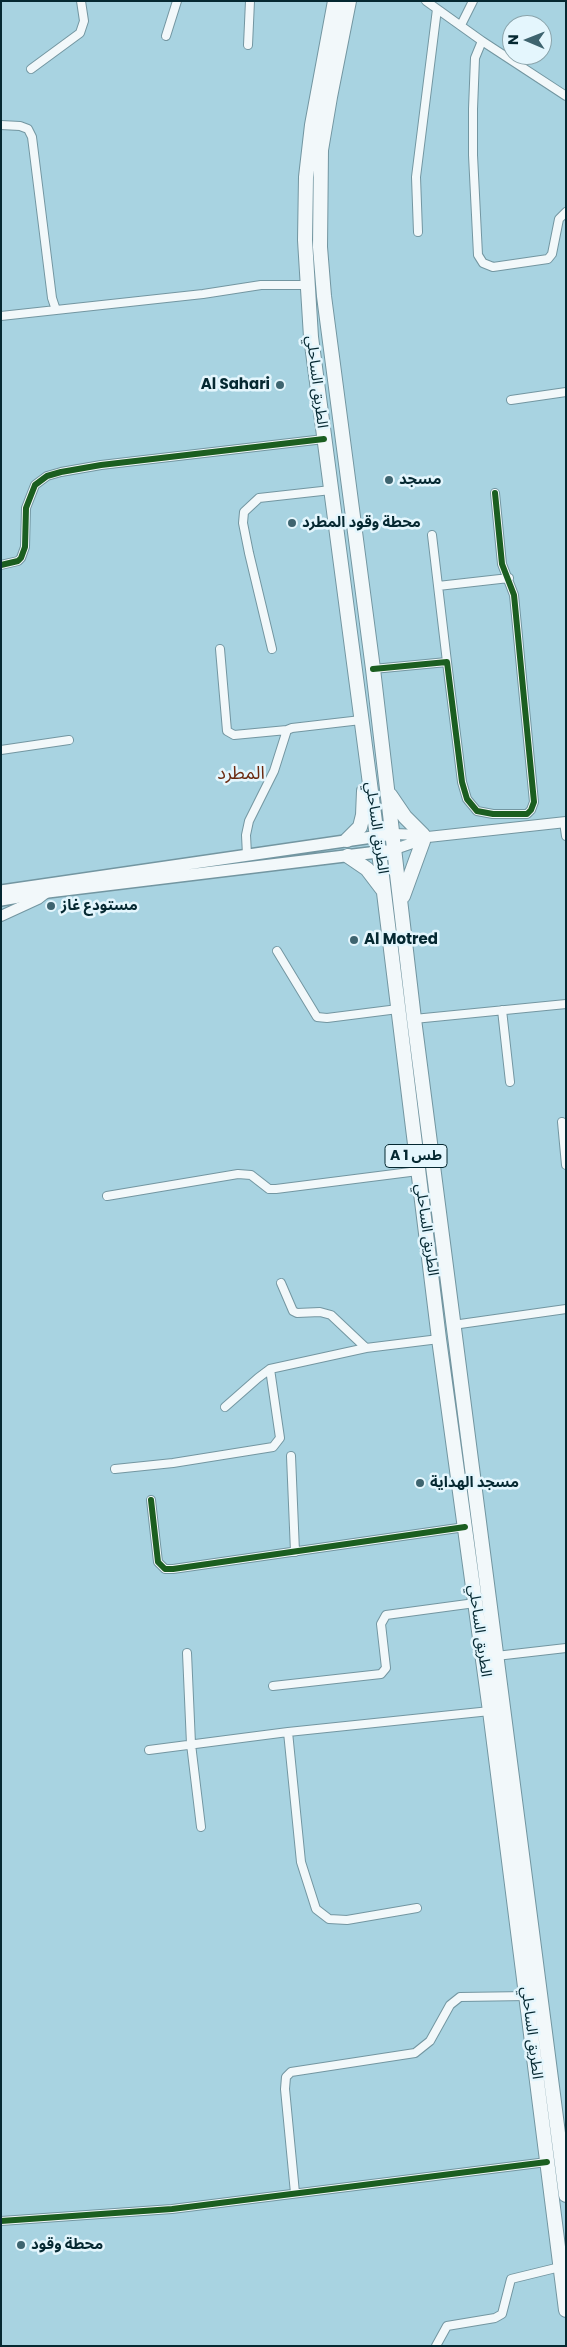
<!DOCTYPE html>
<meta charset="utf-8">
<style>
body{margin:0}
#map{position:relative;width:567px;height:2347px;overflow:hidden;background:#a8d3e1;font-family:Poppins,sans-serif}
canvas{display:block}
.frame{position:absolute;inset:0;border:2px solid #052831;pointer-events:none}
.north{position:absolute;left:502px;top:15px;width:50px;height:50px;box-sizing:border-box;background:#e4f6fd;border:1px solid #8ba4ab;border-radius:50%;rotate:271deg;font-size:14px;font-weight:700;line-height:20px;text-align:center;color:#052831}
.north::after{content:'';display:block;margin:auto;width:18px;height:22px;background:#3e646f;clip-path:polygon(50% 0,100% 100%,50% 72%,0 100%)}
</style>
<div id="map">
<canvas width="567" height="2347"></canvas>
<div class="frame"></div>
<div class="north">N</div>
</div>
<script>
const c = document.querySelector('canvas').getContext('2d');
c.lineJoin = 'round';
const toPath = rows => new Path2D(rows.map(r => 'M' + r).join(''));
function stroke(path, color, width, dash) { c.strokeStyle = color; c.lineWidth = width; c.lineCap = dash ? 'butt' : 'round'; c.setLineDash(dash || []); c.stroke(path); }
function drawText(font, color, halo, rows, align = 'center') {
  c.font = font + ' Poppins,"Noto Sans Arabic",sans-serif'; c.lineWidth = 5; c.setLineDash([]); c.textBaseline = 'middle'; c.strokeStyle = halo; c.fillStyle = color; for (const [text, x, y, turn = 0] of rows) {
    c.save(); c.translate(x, y); c.rotate((+turn || 0) * Math.PI / 180); c.textAlign = isNaN(turn) ? turn : align; if (halo) c.strokeText(text, 0, 0); c.fillText(text, 0, 0); c.restore();
  }
}
const minor = toPath([
 [426,1,482,41,566,96],
 [461,25,473,1],
 [166,36,177,1],
 [482,41,475,58,473,109,473,155,478,255,483,263,493,267,548,259,552,254,559,219,566,212],
 [248,45,250,1],
 [31,69,80,33,84,21,81,1],
 [1,125,20,126,28,129,32,137,52,298,56,310],
 [418,232,416,177,437,9],
 [1,316,203,294,261,285,306,285],
 [511,400,566,392],
 [432,535,447,662],
 [1,565,18,561,21,558,25,547,26,508,35,485,47,476,61,472,101,465,324,439],
 [438,586,509,578],
 [220,649,227,731,234,735,287,730],
 [272,649,249,553,243,523,244,512,259,498,331,490],
 [373,669,447,662,462,782,467,799,477,811,493,814,527,814,531,810,534,802,514,595,502,564,495,493],
 [1,750,69,740],
 [564,822,566,836],
 [247,855,246,835,249,821,274,771,287,730,292,728,361,720],
 [277,951,317,1017,327,1018,398,1009],
 [502,1010,510,1082],
 [414,1019,566,1004],
 [562,1122,566,1165],
 [107,1196,238,1174,251,1175,269,1189,276,1189,418,1171],
 [281,1283,293,1311,297,1313,320,1312,331,1315,366,1348],
 [453,1325,566,1309],
 [225,1407,258,1378,270,1369,366,1348,439,1339],
 [291,1456,295,1552],
 [115,1469,173,1463,273,1447,280,1438,270,1369],
 [151,1500,158,1562,165,1569,173,1569,465,1527],
 [187,1653,191,1744,201,1827],
 [496,1656,566,1648],
 [273,1686,381,1674,386,1668,381,1624,386,1615,475,1603],
 [288,1732,301,1862,316,1909,329,1919,347,1920,417,1908],
 [149,1750,288,1732,490,1711],
 [295,2193,285,2089,286,2077,291,2072,415,2053,430,2041,450,2005,460,1997,527,1996],
 [1,2221,172,2209,547,2162],
 [436,2346,447,2326,495,2318,502,2314,511,2279,560,2267]
]);
const tertiary = toPath([
 [393,834,423,835,428,837,566,822],
 [395,849,427,838],
 [1,916,38,899,47,892]
]);
const secondary = toPath([
 [1,891,393,834],
 [1,900,48,892,386,851]
]);
const trunk = toPath([
 [335,1,312,125,306,177,305,240,311,337,379,852,439,1339,490,1711,566,2310],
 [349,1,330,97,321,150,320,247,324,296,373,669,414,1019,566,2195],
 [390,795,405,817,423,835],
 [347,840,360,827,363,815,364,791],
 [348,856,367,869,383,890],
 [403,896,423,841]
]);
const cycleway = toPath([
 [1,565,18,561,21,558,25,547,26,508,35,485,47,476,61,472,101,465,324,439],
 [373,669,447,662,462,782,467,799,477,811,493,814,527,814,531,810,534,802,514,595,502,564,495,493],
 [151,1500,158,1562,165,1569,173,1569,465,1527],
 [1,2221,172,2209,547,2162]
]);
const markers = [
 [280,385,5,"#3e646f"],
 [389,480,5,"#3e646f"],
 [292,523,5,"#3e646f"],
 [51,906,5,"#3e646f"],
 [354,940,5,"#3e646f"],
 [420,1483,5,"#3e646f"],
 [21,2245,5,"#3e646f"]
];
const shields = [
 [416,1156,62]
];
const shieldNames = [
 ["A 1 طس",416,1156]
];
const streetNames = [
 ["الطريق الساحلي",316,382,83],
 ["الطريق الساحلي",376,828,82],
 ["الطريق الساحلي",426,1230,82],
 ["الطريق الساحلي",479,1631,82],
 ["الطريق الساحلي",531,2033,83]
];
const poiNames = [
 ["Al Sahari",270,385,"right"],
 ["مسجد",399,480],
 ["محطة وقود المطرد",302,523],
 ["مستودع غاز",61,906],
 ["Al Motred",364,940],
 ["مسجد الهداية",430,1483],
 ["محطة وقود",31,2245]
];
const quarterNames = [
 ["المطرد",241,774]
];
stroke(minor, '#7396a1', 10);
stroke(tertiary, '#7396a1', 12);
stroke(secondary, '#7396a1', 14);
stroke(trunk, '#7396a1', 16);
stroke(minor, '#f2f8fa', 8);
stroke(tertiary, '#f2f8fa', 10);
stroke(secondary, '#f2f8fa', 11);
stroke(trunk, '#f2f8fa', 14);
stroke(cycleway, '#1b5e20', 6);
for (const [x, y, r, color] of markers) { const dot = new Path2D(); dot.arc(x, y, r, 0, 2 * Math.PI); c.fillStyle = color; c.fill(dot); stroke(dot, '#e4f6fd', 2); }
for (const [x, y, w] of shields) { const box = new Path2D(); box.roundRect(x - w / 2, y - 11.5, w, 23, 4); c.fillStyle = '#e4f6fd'; c.fill(box); stroke(box, '#052831', 1); }
drawText('bold 14px', '#052831', null, shieldNames);
drawText('15px', '#052831', '#e4f6fd', streetNames);
drawText('bold 15px', '#052831', '#e4f6fd', poiNames, 'left');
drawText('18px', '#6b2a10', '#e4f6fd', quarterNames);
</script>
